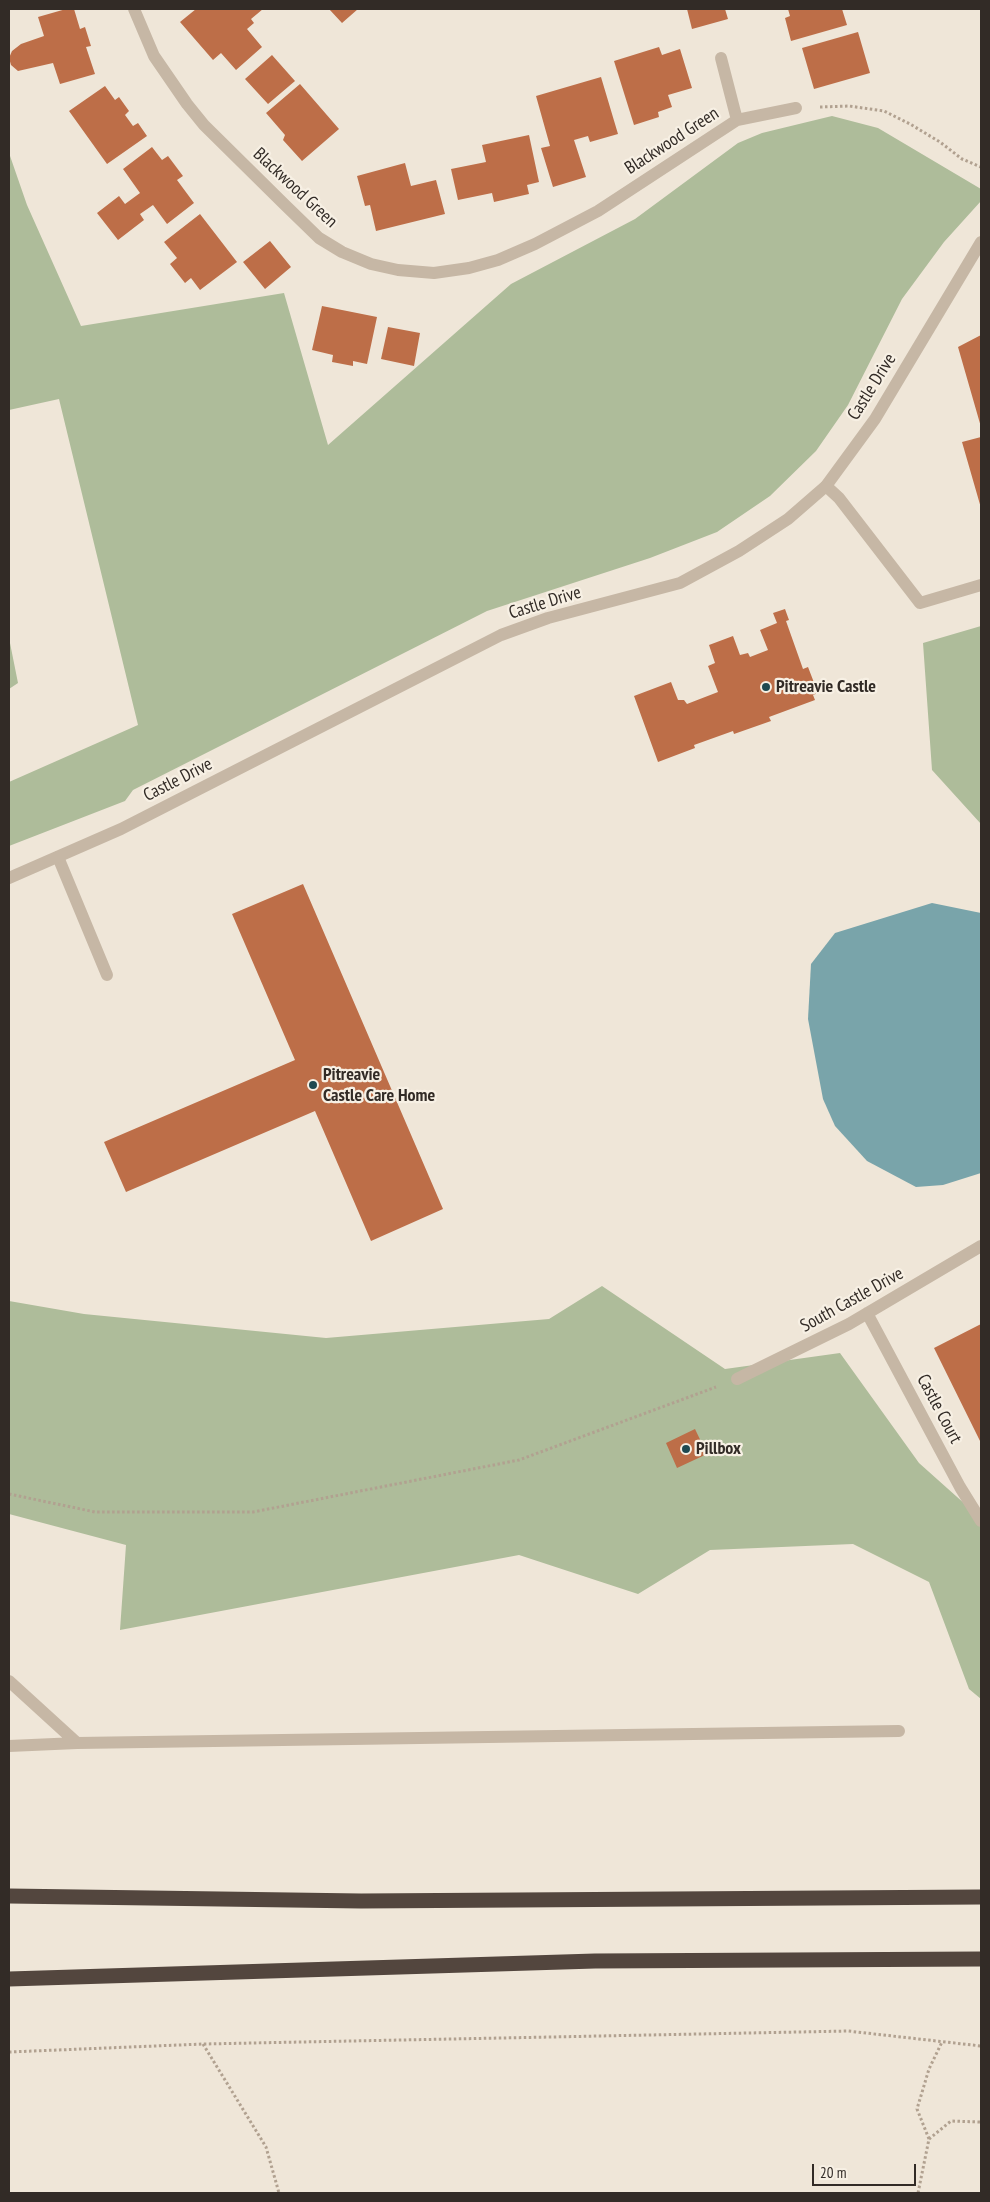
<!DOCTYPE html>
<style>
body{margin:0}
#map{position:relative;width:990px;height:2202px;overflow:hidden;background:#efe6d8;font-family:"PT Sans Narrow",sans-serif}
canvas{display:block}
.frame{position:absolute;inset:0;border:10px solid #322b26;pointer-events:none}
.scale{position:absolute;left:812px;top:2164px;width:104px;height:22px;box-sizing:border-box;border:2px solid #322b26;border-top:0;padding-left:6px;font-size:15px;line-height:18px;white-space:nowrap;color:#322b26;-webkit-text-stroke:4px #f7f0e4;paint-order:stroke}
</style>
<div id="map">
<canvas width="990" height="2202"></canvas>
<div class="frame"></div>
<div class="scale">20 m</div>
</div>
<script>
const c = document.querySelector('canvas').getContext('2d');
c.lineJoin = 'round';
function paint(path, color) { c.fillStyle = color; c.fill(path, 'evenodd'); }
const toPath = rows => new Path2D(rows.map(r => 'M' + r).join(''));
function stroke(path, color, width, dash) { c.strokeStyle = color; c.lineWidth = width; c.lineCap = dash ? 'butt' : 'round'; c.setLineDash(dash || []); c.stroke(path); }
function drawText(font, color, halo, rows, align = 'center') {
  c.font = font + ' "PT Sans Narrow",sans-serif'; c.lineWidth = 4.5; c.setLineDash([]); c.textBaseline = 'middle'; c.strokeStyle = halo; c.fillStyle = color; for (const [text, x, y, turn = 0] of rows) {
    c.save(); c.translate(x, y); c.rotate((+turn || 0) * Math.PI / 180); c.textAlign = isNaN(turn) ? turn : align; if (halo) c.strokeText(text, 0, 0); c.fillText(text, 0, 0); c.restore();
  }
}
const green = toPath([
 [832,116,878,128,981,189,981,201,944,242,902,299,848,405,816,451,770,496,717,532,650,558,487,611,133,790,125,801,9,846,9,782,138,725,59,399,9,410,9,153,27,205,81,326,284,293,328,445,511,284,635,219,738,143,762,133],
 [981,626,981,824,932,770,923,643],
 [9,638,18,683,9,689],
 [602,1286,725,1369,840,1353,919,1463,975,1513,981,1521,981,1699,969,1689,929,1582,853,1544,710,1550,638,1594,519,1555,120,1630,126,1545,9,1514,9,1301,84,1314,326,1338,549,1319]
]);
const water = toPath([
 [932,903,981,913,981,1173,943,1185,916,1187,867,1161,835,1126,823,1099,808,1019,811,964,835,933]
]);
const building = toPath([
 [66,9,74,9,80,29,85,27,91,46,86,47,95,74,60,84,53,63,18,71,11,65,9,58,12,51,21,44,44,36,38,17],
 [196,9,263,9,251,19,254,23,247,29,262,47,236,70,221,53,213,60,180,22],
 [329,9,358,9,342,23],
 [687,9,725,9,728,19,692,29],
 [788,9,842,9,847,25,791,41,785,18,790,16],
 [858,32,870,73,814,89,802,48],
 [659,47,662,55,680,49,692,88,668,95,672,107,658,112,659,117,634,125,614,61],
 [272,55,295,81,268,104,245,79],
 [601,77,618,134,590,142,588,136,574,140,586,177,553,187,541,148,550,146,536,96],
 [300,84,339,129,302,161,283,140,285,135,266,113],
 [105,86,115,100,119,97,129,111,125,115,133,126,138,123,147,136,107,164,69,111],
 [529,135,539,182,527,185,529,194,494,202,492,193,458,200,451,169,486,162,482,145],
 [152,147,162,160,168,156,183,176,177,180,194,203,167,224,153,205,140,214,144,220,118,240,97,213,119,196,125,204,140,193,123,169],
 [405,163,411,186,436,180,445,214,376,231,370,205,365,206,357,176],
 [200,214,237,262,200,290,191,278,185,283,170,264,177,258,164,242],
 [270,241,291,267,265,289,243,262],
 [322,306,377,317,367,364,353,361,353,366,332,362,333,355,312,350],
 [388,327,420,333,414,366,381,359],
 [981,335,981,427,958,347],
 [981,437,981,508,962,442],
 [785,609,789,620,786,621,803,669,808,667,818,693,813,695,815,700,769,717,771,721,734,734,733,731,694,745,695,748,658,762,634,696,671,682,678,700,684,700,687,704,718,692,708,666,715,663,709,645,733,636,740,655,748,653,750,657,768,650,760,630,777,623,773,613],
 [303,884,443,1209,371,1241,315,1111,126,1192,104,1142,295,1060,232,914],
 [981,1324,981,1443,934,1348],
 [695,1429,707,1454,677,1468,666,1443]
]);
const path = toPath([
 [820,107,849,106,884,111,910,124,940,142,962,159,981,167],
 [9,1494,95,1512,253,1512,519,1460,716,1387],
 [203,2044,266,2147,279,2193],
 [9,2052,203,2044,848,2031,981,2046],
 [929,2139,917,2109,929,2069,942,2042],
 [918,2193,929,2139,951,2121,981,2122]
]);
const service = toPath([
 [826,486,839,498,920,603,981,585],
 [58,857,107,975],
 [9,1681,77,1743,899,1731],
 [9,1746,77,1743]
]);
const minor = toPath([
 [134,9,154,56,187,104,204,125,284,204,319,238,342,252,371,264,398,270,434,273,469,268,498,260,535,244,598,211,737,120,796,108],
 [721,58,737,120],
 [867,1313,960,1487,981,1521],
 [737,1379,849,1324,981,1246]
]);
const tertiary = toPath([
 [9,878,121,829,501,635,548,618,680,583,739,551,788,519,826,486,875,419,981,242]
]);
const motorway = toPath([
 [9,1896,361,1901,981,1897],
 [9,1979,595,1961,981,1959]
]);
const markers = [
 [766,687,5,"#1f4950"],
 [313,1085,5,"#1f4950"],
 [686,1449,5,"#1f4950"]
];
const streetNames = [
 ["Blackwood Green",672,141,-33],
 ["Blackwood Green",295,188,43],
 ["Castle Drive",872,387,-58],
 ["Castle Drive",545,603,-17],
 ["Castle Drive",178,780,-27],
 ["South Castle Drive",852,1300,-29],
 ["Castle Court",939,1409,62]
];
const poiNames = [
 ["Pitreavie Castle",776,687],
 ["Pitreavie",323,1075],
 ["Castle Care Home",323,1096],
 ["Pillbox",696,1449]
];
paint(green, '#aebc9a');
paint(water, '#79a4aa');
paint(building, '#bd6e48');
stroke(path, '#b1a190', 3, [2.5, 2.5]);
stroke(service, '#c6b7a5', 12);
stroke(minor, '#c6b7a5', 12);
stroke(tertiary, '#c6b7a5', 12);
stroke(motorway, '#53463e', 15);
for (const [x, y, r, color] of markers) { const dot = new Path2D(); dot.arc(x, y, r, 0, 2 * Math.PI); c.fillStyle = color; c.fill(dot); stroke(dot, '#f7f0e4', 2); }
drawText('18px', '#322b26', '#f7f0e4', streetNames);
drawText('bold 18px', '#322b26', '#f7f0e4', poiNames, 'left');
</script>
